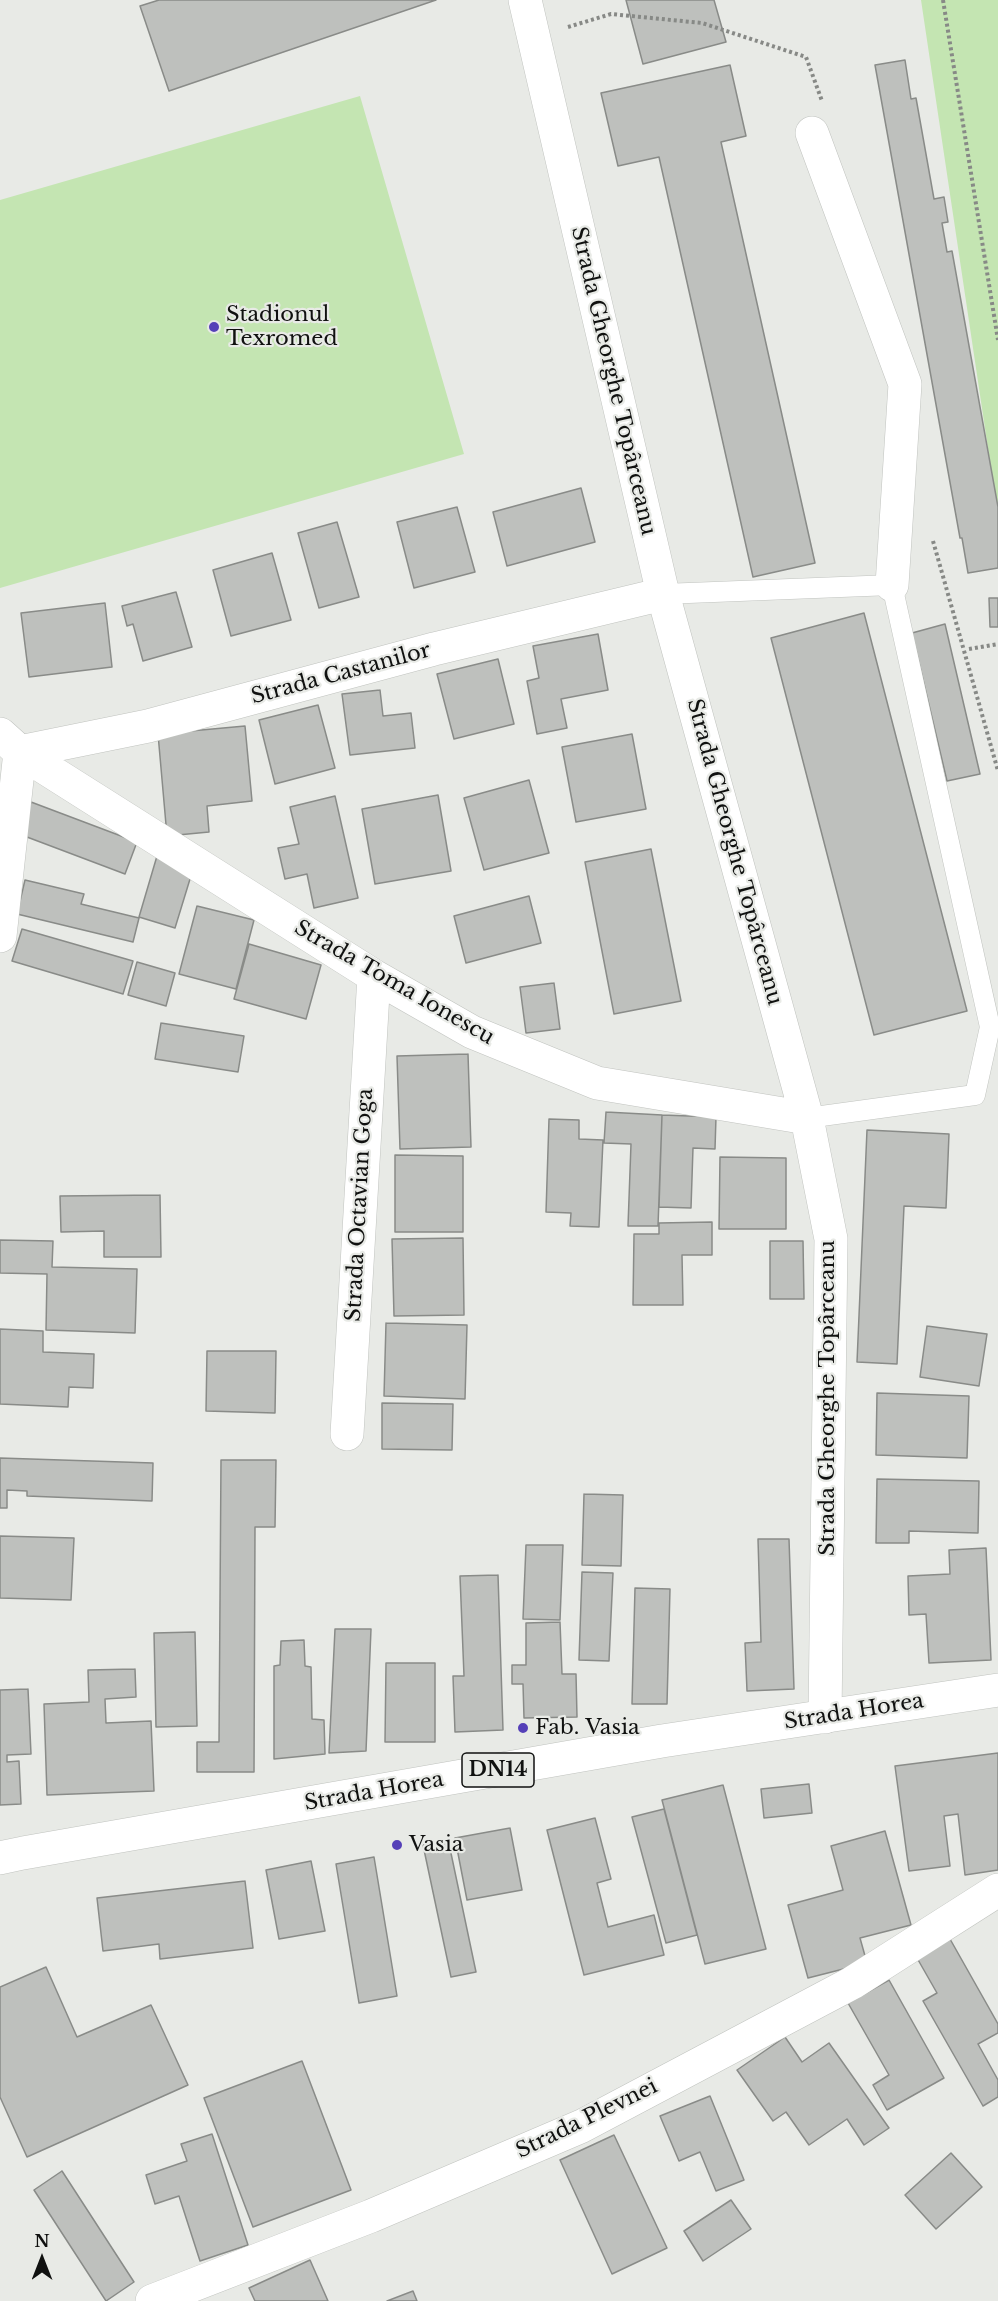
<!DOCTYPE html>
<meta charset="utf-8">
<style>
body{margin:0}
#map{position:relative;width:998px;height:2301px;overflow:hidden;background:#e8eae6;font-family:"Libre Baskerville",serif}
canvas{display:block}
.north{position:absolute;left:12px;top:2229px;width:60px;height:60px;-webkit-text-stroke:4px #e8eae6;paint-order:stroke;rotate:0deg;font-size:16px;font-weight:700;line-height:24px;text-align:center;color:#101110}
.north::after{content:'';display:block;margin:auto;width:21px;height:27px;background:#101110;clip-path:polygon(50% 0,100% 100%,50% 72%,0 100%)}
</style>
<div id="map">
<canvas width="998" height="2301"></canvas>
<div class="north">N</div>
</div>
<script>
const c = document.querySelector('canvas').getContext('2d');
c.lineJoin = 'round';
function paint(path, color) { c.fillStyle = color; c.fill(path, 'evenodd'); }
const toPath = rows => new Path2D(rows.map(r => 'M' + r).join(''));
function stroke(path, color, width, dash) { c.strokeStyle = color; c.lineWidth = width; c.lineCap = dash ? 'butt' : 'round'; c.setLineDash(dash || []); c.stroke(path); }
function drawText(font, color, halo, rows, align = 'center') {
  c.font = font + ' "Libre Baskerville",serif'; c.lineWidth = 4.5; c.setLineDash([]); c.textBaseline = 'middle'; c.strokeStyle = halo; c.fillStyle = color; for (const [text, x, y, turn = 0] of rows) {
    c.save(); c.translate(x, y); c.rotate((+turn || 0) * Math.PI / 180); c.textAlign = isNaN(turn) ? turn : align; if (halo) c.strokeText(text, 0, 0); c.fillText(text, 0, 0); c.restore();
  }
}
const green = toPath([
 [921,0,998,0,998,502,996,502],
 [360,96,464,454,0,588,0,200]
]);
const building = toPath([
 [159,0,436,0,169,91,140,6,159,0],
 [626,0,714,0,726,42,643,64,626,0],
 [905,60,911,99,916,98,934,199,944,197,948,222,942,223,947,252,952,251,998,507,998,568,968,573,962,538,960,538,875,65,905,60],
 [730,65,746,136,721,142,815,563,753,577,659,157,618,166,601,93,730,65],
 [581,488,595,542,507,566,493,512,581,488],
 [457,507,475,572,414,588,397,522,457,507],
 [337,522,359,597,319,608,298,533,337,522],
 [272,553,291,620,231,636,213,570,272,553],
 [176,592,192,647,143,661,133,624,127,626,122,606,176,592],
 [989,598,998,598,998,627,990,627,989,598],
 [105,603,112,667,29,677,21,613,105,603],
 [864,613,967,1011,874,1035,771,638,864,613],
 [945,624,980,774,947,781,912,633,945,624],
 [598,634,608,690,561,699,567,728,537,734,527,681,539,678,533,646,598,634],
 [498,659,514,724,454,739,437,674,498,659],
 [380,690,383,716,411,713,415,748,350,755,342,694,380,690],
 [318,705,335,768,275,784,259,720,318,705],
 [245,726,252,801,207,806,209,832,167,836,158,734,245,726],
 [632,734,646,809,576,822,562,747,632,734],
 [529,780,549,853,484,870,464,798,529,780],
 [438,795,451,871,375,884,362,809,438,795],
 [335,796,358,898,314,908,307,874,285,879,278,848,299,844,290,807,335,796],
 [31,802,137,842,125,874,19,834,31,802],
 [651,849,681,1001,614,1014,585,862,651,849],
 [157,856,194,866,175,928,139,917,157,856],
 [25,880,84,894,81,904,139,918,133,942,17,914,25,880],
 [529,896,541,943,466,963,454,916,529,896],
 [197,906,254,920,236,989,179,974,197,906],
 [22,929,133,961,123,994,12,961,22,929],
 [249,944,321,965,306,1019,234,999,249,944],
 [137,962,175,973,166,1006,128,995,137,962],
 [554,983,560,1029,526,1033,520,987,554,983],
 [161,1023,244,1036,238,1072,155,1059,161,1023],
 [468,1054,471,1147,400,1149,397,1056,468,1054],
 [606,1112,662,1115,658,1226,628,1226,631,1144,604,1143,606,1112],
 [662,1115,716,1117,715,1149,693,1148,691,1208,659,1207,662,1115],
 [549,1119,579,1120,579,1139,603,1140,599,1227,570,1226,571,1213,546,1212,549,1119],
 [867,1130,949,1134,946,1208,904,1206,897,1364,857,1362,867,1130],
 [395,1155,463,1156,463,1232,395,1232,395,1155],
 [720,1157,786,1158,786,1229,719,1229,720,1157],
 [160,1195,161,1257,104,1257,104,1231,61,1232,60,1196,160,1195],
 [712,1222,712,1255,682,1255,683,1305,633,1305,634,1234,659,1234,659,1223,712,1222],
 [463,1238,464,1315,394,1316,392,1239,463,1238],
 [0,1240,53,1241,52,1267,137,1269,135,1333,46,1330,47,1274,0,1273,0,1240],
 [770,1241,803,1241,804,1299,770,1299,770,1241],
 [386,1323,467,1325,465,1399,384,1396,386,1323],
 [927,1326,987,1334,979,1386,920,1377,927,1326],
 [0,1329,43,1331,43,1352,94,1354,93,1388,69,1387,68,1407,0,1404,0,1329],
 [207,1351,276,1351,275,1413,206,1411,207,1351],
 [877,1393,969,1396,967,1458,876,1455,877,1393],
 [382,1403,453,1404,452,1450,382,1449,382,1403],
 [0,1458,153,1463,152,1501,27,1496,27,1491,7,1490,7,1508,0,1508,0,1458],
 [221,1460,276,1460,275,1527,255,1527,254,1772,197,1772,197,1742,219,1742,221,1460],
 [877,1479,979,1481,978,1533,909,1531,909,1543,876,1543,877,1479],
 [584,1494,623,1495,621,1566,582,1565,584,1494],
 [0,1536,74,1538,71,1600,0,1598,0,1536],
 [758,1539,789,1539,794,1689,747,1691,745,1643,761,1642,758,1539],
 [526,1545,563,1545,560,1620,523,1619,526,1545],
 [986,1548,991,1660,929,1663,926,1614,909,1615,908,1576,950,1574,949,1550,986,1548],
 [582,1572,613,1573,609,1661,579,1660,582,1572],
 [498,1575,503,1730,455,1732,453,1676,464,1676,460,1576,498,1575],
 [635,1588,670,1589,667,1704,632,1704,635,1588],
 [560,1622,562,1674,576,1674,577,1717,524,1718,523,1684,512,1684,512,1665,526,1665,526,1623,560,1622],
 [335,1629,371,1629,366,1751,329,1753,335,1629],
 [195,1632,197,1726,156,1727,154,1633,195,1632],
 [304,1640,305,1666,311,1667,312,1719,324,1720,325,1754,274,1759,274,1666,280,1665,281,1641,304,1640],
 [386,1663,435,1663,435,1742,385,1742,386,1663],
 [135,1669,136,1697,105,1699,106,1723,151,1721,154,1791,47,1795,44,1704,89,1702,88,1670,135,1669],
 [28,1689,31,1754,7,1755,7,1762,19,1761,21,1804,0,1805,0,1690,28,1689],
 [998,1753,998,1870,965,1875,958,1814,944,1816,950,1866,909,1871,895,1766,998,1753],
 [809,1784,812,1813,764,1818,761,1789,809,1784],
 [723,1785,766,1949,705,1964,662,1800,723,1785],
 [664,1809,697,1935,666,1943,632,1817,664,1809],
 [595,1818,611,1879,597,1883,608,1927,654,1915,664,1955,584,1975,547,1830,595,1818],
 [510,1828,522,1890,467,1900,455,1838,510,1828],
 [885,1831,911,1925,860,1938,867,1963,808,1978,788,1905,843,1890,831,1846,885,1831],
 [448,1839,476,1972,451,1977,423,1845,448,1839],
 [374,1857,397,1996,359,2003,336,1864,374,1857],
 [311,1861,325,1931,279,1939,266,1870,311,1861],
 [245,1881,253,1948,160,1959,159,1944,103,1951,97,1898,245,1881],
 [950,1939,998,2024,998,2033,978,2044,998,2080,998,2097,983,2106,923,2001,937,1993,917,1958,950,1939],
 [46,1967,77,2037,151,2005,188,2085,27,2157,0,2097,0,1987,46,1967],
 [889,1980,944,2078,887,2110,873,2085,889,2075,848,2003,889,1980],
 [785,2037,802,2062,829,2043,889,2128,864,2145,847,2119,809,2145,786,2112,773,2121,737,2070,785,2037],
 [302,2061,351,2190,253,2227,204,2098,302,2061],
 [710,2096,744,2180,716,2191,700,2152,679,2161,660,2116,710,2096],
 [212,2134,248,2245,200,2261,179,2196,155,2204,146,2175,187,2161,181,2144,212,2134],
 [614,2135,667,2248,612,2274,560,2160,614,2135],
 [951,2153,982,2187,936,2229,905,2195,951,2153],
 [62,2171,134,2282,106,2301,34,2190,62,2171],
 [731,2200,751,2229,703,2261,684,2231,731,2200],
 [310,2260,328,2301,255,2301,249,2288,310,2260],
 [413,2291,417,2301,387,2301,413,2291]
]);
const path = toPath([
 [943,0,998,340],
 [568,27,611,14,702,23,806,57,822,101],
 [933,541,998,771],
 [969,649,998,644]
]);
const service = toPath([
 [663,594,892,585,990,1027,975,1095,807,1118]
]);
const minor = toPath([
 [525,0,663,594,807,1118,831,1239,825,1717],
 [812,133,905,384,892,585],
 [0,734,20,752,374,976,472,1032,597,1083,807,1118],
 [20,752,148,726,434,649,663,594],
 [0,936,20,752],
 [347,1434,374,976],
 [152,2301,371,2216,582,2126,852,1983,998,1890]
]);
const primary = toPath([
 [0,1858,23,1853,662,1741,998,1690]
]);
const markers = [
 [214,327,6,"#5540b8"],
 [523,1728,6,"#5540b8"],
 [397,1845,6,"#5540b8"]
];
const shields = [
 [498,1770,72]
];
const shieldNames = [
 ["DN14",498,1770]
];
const poiNames = [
 ["Stadionul",226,315],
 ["Texromed",226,339],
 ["Fab. Vasia",535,1728],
 ["Vasia",409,1845]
];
const streetNames = [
 ["Strada Gheorghe Topârceanu",613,381,77],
 ["Strada Castanilor",341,674,-15],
 ["Strada Gheorghe Topârceanu",734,852,75],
 ["Strada Toma Ionescu",394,983,30],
 ["Strada Octavian Goga",360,1205,-87],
 ["Strada Gheorghe Topârceanu",828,1398,-90],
 ["Strada Horea",854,1712,-9],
 ["Strada Horea",374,1792,-10],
 ["Strada Plevnei",587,2119,-26]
];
paint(green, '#c4e5b2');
paint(building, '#bec0bd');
stroke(building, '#898b88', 1.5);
stroke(service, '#c0c3bf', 21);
stroke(minor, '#c0c3bf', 34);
stroke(primary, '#c0c3bf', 34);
stroke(path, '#878986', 4, [3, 3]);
stroke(service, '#fff', 20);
stroke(minor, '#fff', 33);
stroke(primary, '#fff', 33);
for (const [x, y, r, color] of markers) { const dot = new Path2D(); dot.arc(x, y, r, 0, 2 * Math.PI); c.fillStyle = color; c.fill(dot); stroke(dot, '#e8eae6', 2); }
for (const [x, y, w] of shields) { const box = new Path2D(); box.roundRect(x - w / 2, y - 17, w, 34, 4.5); c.fillStyle = '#e8eae6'; c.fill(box); stroke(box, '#101110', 1.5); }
drawText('bold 20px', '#101110', null, shieldNames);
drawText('21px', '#101110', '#e8eae6', poiNames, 'left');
drawText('21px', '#101110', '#e8eae6', streetNames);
</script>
